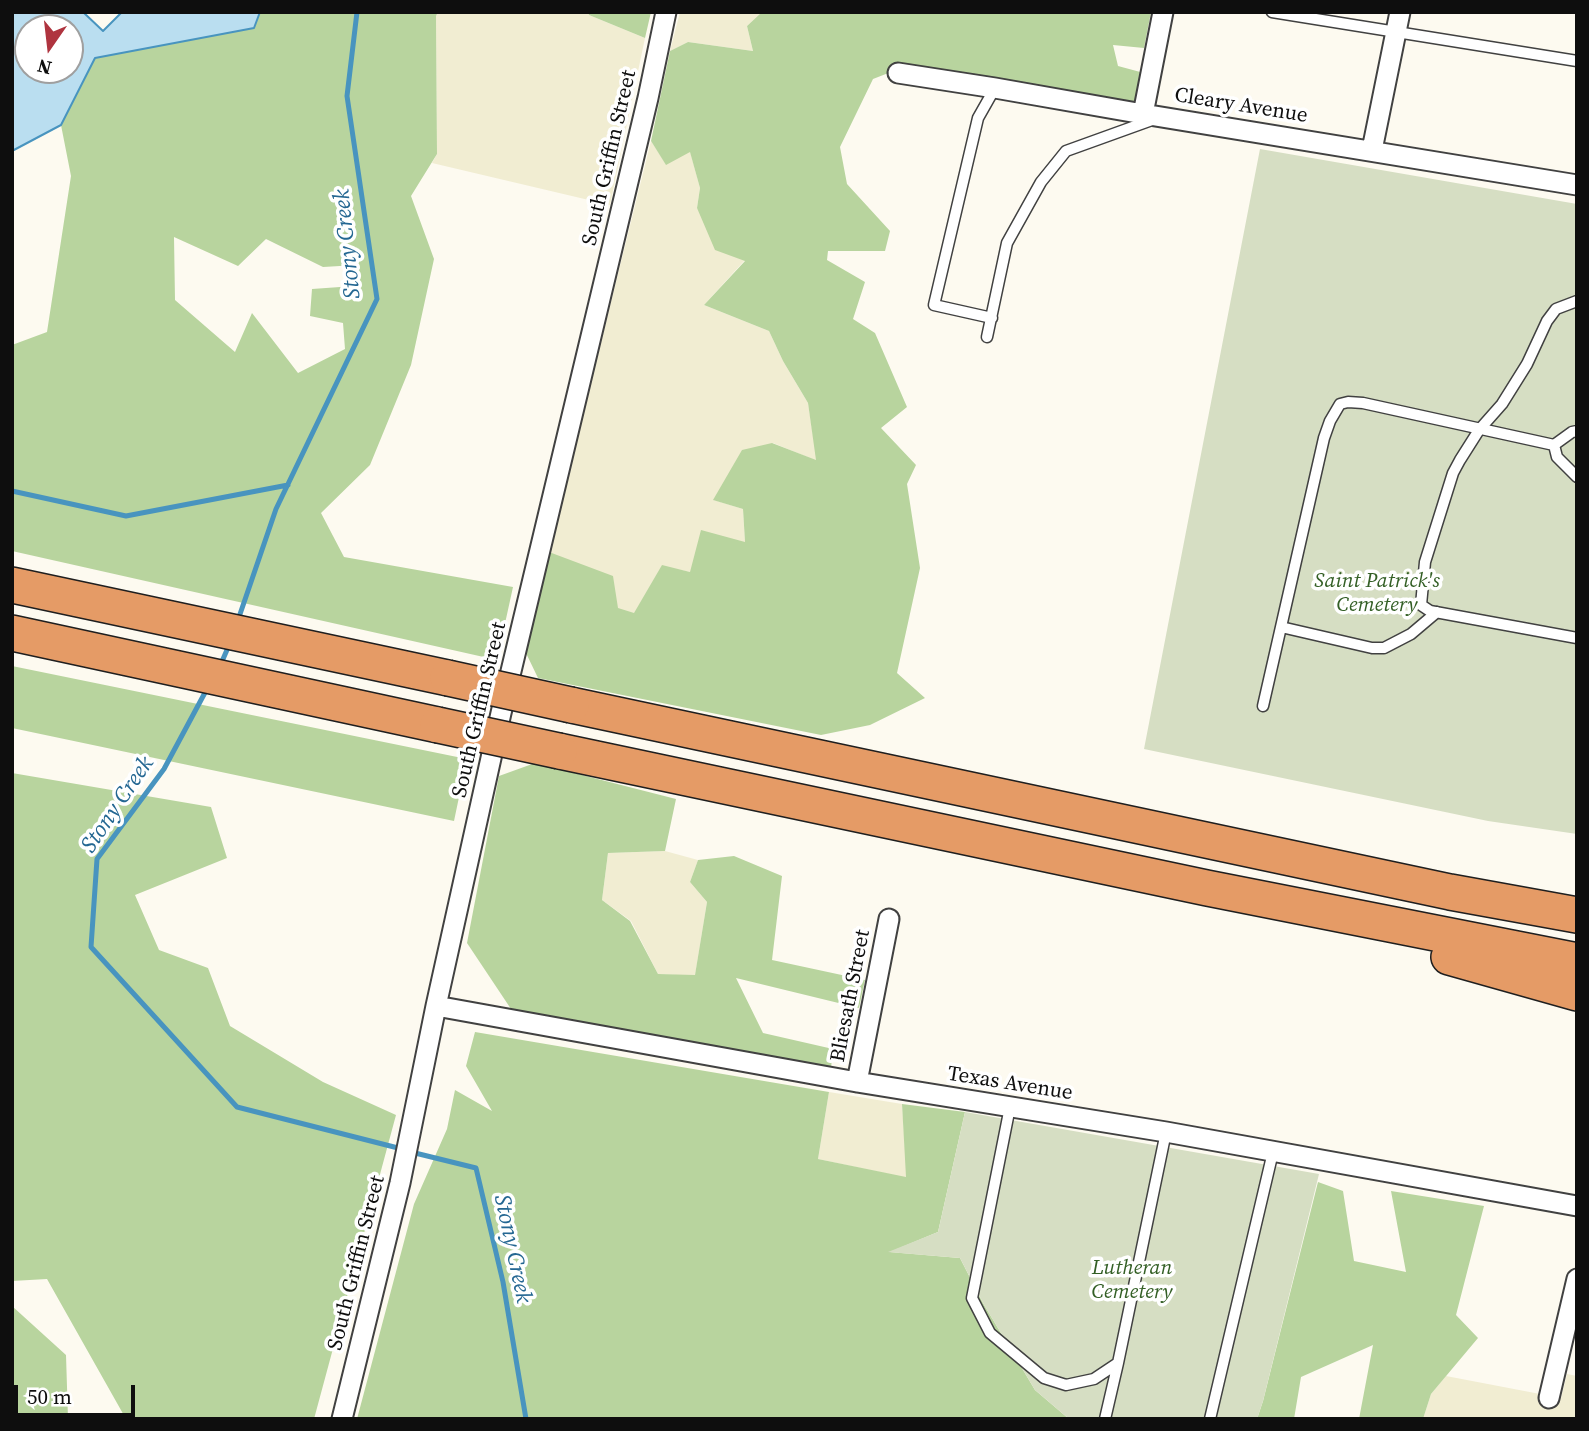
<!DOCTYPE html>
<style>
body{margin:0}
#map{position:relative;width:1589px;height:1431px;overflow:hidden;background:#fdfaf0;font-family:"Source Serif 4",serif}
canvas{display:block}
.frame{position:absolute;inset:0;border:14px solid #0e0e0e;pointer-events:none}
.north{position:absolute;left:14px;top:14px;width:70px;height:70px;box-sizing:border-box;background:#fff;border:2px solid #9f9f9f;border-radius:50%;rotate:194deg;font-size:19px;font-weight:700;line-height:28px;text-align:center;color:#0e0e0e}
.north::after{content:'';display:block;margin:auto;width:24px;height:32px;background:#af343f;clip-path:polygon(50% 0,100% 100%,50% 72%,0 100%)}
.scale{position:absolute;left:14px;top:1385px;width:121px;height:32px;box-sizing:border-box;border:4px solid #0e0e0e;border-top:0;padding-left:9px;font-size:21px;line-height:24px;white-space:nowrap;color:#0e0e0e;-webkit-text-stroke:5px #fff;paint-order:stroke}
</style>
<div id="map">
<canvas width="1589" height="1431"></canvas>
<div class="frame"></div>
<div class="north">N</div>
<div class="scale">50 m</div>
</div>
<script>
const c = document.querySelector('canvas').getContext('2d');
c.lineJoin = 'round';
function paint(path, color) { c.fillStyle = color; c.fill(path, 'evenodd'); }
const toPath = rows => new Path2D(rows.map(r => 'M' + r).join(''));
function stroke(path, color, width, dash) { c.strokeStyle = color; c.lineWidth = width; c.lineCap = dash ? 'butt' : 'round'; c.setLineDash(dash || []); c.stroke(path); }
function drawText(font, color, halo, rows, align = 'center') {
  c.font = font + ' "Source Serif 4",serif'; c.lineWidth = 7; c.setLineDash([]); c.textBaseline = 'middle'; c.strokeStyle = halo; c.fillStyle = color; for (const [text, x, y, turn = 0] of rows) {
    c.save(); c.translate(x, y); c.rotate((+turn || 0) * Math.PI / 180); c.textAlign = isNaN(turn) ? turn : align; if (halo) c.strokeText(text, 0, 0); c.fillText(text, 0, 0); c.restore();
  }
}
const farmland = toPath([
 [438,12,588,12,589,15,645,38,610,205,432,163,437,154,436,16],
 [680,12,762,12,747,26,753,51,688,42,670,51],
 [651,141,666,164,690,151,700,188,697,208,745,260,704,305,769,331,783,361,808,403,817,461,773,443,714,500,743,509,745,542,690,572,662,566,634,614,618,609,549,552],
 [665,851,698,860,690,882,707,902,695,976,658,974,631,921,602,900,608,853],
 [829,1092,902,1104,907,1178,818,1159],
 [1567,1374,1577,1376,1577,1419,1423,1419,1431,1394,1446,1376,1561,1398]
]);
const forest = toPath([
 [260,12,438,12,436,16,437,154,411,196,434,259,411,365,370,465,321,513,344,557,513,587,497,660,12,551,12,345,47,332,71,176,61,125,95,58,254,28],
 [174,237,238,266,266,239,323,267,357,265,354,286,312,289,310,316,343,323,345,349,298,373,252,313,235,352,175,300],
 [588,12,651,12,645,38,589,15],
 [762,12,1151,12,1144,48,1113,45,1118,66,1144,73,1137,104,909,65,873,79,840,147,847,184,890,231,885,251,828,251,827,260,865,282,853,319,875,333,907,407,881,428,916,465,907,484,920,568,897,673,925,698,870,725,821,735,538,678,525,651,549,552,613,576,618,608,634,613,662,565,690,572,701,530,745,542,743,509,713,500,742,450,772,443,816,460,808,403,783,361,769,331,704,305,745,261,715,250,697,208,700,188,690,152,666,165,651,141,670,51,688,42,753,51,747,26],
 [12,666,467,759,454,821,12,728],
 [535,763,676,799,665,851,608,853,602,900,630,921,658,974,695,975,707,902,690,882,698,860,734,856,782,876,772,960,865,980,859,1008,736,978,763,1033,833,1049,831,1068,513,1012,467,943,499,776],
 [12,773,211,807,227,858,135,895,159,950,208,968,230,1026,323,1082,396,1115,314,1419,126,1419,47,1279,12,1281],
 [475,1032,829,1092,818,1159,906,1177,902,1104,965,1112,938,1232,890,1252,960,1258,983,1303,1035,1390,1069,1419,357,1419,414,1204,447,1129,455,1090,492,1111,466,1066],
 [1318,1182,1343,1191,1354,1261,1406,1272,1391,1191,1484,1206,1456,1315,1478,1338,1431,1394,1423,1419,1359,1419,1373,1345,1301,1377,1294,1419,1257,1419,1263,1401],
 [12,1306,66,1355,68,1419,12,1419]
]);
const cemetery = toPath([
 [1260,149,1577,204,1577,834,1488,821,1144,749],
 [965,1112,1319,1174,1263,1401,1257,1419,1069,1419,1035,1390,983,1303,960,1258,888,1252,938,1232]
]);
const water = toPath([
 [12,12,83,12,103,31,122,12,260,12,254,28,95,58,61,125,12,151,12,12],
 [28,28,70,28,70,70,28,70,28,28]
]);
const stream = toPath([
 [12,491,126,516,288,485],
 [238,620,276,509,377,299,347,96,357,12],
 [220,666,230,643],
 [208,687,164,769,97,859,91,947,237,1107,402,1149],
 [411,1152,476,1168,503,1282,526,1419]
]);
const lane = toPath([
 [1272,12,1577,61],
 [1577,301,1556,309,1547,321,1527,364,1502,404,1479,430,1460,460,1453,473,1425,562,1421,605,1430,611,1577,638],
 [992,318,934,305,978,118,995,88],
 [987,337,1007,243,1041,182,1066,151,1152,120],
 [1577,431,1572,432,1554,445,1557,457,1577,477],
 [1281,627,1372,648,1384,648,1411,634,1437,612],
 [1263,706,1324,438,1330,421,1340,404,1348,402,1363,403,1554,445],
 [1010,1107,972,1298,990,1333,1044,1378,1066,1385,1094,1379,1118,1363],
 [1105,1419,1118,1363,1166,1132],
 [1210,1419,1273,1152]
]);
const street = toPath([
 [898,73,995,88,1143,114,1577,185],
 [1143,114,1163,12],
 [1372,150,1400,12],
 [436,1006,857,1082,1166,1132,1577,1206],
 [857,1082,889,919],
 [1549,1398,1577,1279],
 [342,1419,400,1183,436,1006,501,713,648,98,666,12]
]);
const highway = toPath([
 [12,585,448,678],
 [12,633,438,725],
 [571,705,1450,892,1577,915],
 [559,751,1207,888,1577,961],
 [1449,957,1577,993]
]);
const highwayBridge = toPath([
 [448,678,571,705],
 [438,725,559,751]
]);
const streetNames = [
 ["Cleary Avenue",1241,106,9],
 ["South Griffin Street",610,158,-77],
 ["South Griffin Street",480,710,-77],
 ["Bliesath Street",851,996,-79],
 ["Texas Avenue",1010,1084,9],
 ["South Griffin Street",357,1263,-76]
];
const parkNames = [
 ["Saint Patrick's",1377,582],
 ["Cemetery",1377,606],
 ["Lutheran",1132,1269],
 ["Cemetery",1132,1293]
];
const waterNames = [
 ["Stony Creek",348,244,-96],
 ["Stony Creek",118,805,-56],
 ["Stony Creek",512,1249,78]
];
paint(farmland, '#f1edd2');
paint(forest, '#b8d49e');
paint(cemetery, '#d6dec3');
paint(water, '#badef0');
stroke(water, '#4894bf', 2);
stroke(stream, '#4894bf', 5);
stroke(lane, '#414141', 13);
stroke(street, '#414141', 23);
stroke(highway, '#1f1f1f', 38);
stroke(lane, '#fff', 10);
stroke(street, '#fff', 19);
stroke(highway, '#e59b66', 35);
stroke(highwayBridge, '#1f1f1f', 38, []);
stroke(highwayBridge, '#e59b66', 35);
drawText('21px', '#0e0e0e', '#fff', streetNames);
drawText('italic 21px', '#335f25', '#fff', parkNames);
drawText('italic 23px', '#246792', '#fff', waterNames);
</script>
